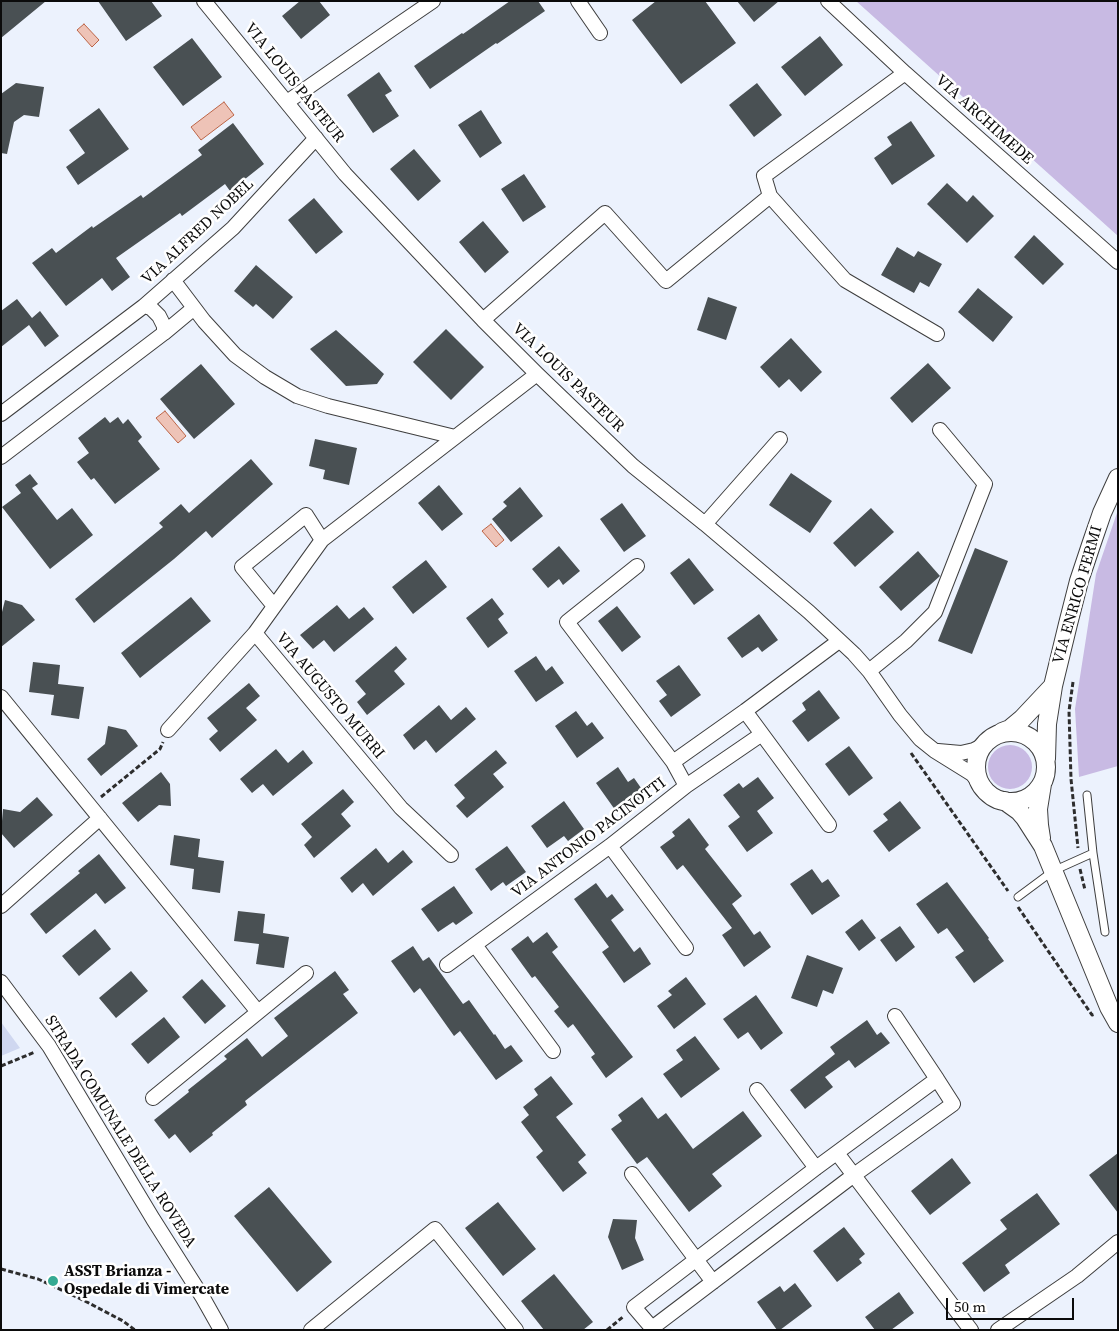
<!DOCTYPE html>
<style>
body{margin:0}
#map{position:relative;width:1119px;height:1331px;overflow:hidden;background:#ecf2fd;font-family:"Source Serif 4",serif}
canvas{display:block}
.frame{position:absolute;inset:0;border:2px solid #0b0b0b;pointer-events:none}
.scale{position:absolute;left:946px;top:1298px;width:128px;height:22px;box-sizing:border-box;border:2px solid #0b0b0b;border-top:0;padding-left:6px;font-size:15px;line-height:18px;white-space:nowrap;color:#0b0b0b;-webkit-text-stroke:4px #fff;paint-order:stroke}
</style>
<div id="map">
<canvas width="1119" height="1331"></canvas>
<div class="frame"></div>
<div class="scale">50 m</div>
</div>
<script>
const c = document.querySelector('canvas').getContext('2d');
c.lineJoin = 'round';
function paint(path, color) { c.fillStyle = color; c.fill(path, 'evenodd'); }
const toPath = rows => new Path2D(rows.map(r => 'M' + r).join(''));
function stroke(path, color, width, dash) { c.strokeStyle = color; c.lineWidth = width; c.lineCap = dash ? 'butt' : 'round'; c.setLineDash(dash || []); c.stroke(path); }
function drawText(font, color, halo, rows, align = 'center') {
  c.font = font + ' "Source Serif 4",serif'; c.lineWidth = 5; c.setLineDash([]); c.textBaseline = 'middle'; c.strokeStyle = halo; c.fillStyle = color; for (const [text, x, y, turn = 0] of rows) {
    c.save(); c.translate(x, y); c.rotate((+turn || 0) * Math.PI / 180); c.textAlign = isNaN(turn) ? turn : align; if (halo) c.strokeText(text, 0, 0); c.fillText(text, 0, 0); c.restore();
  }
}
const farmland = toPath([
 [1,1022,20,1048,1,1056]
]);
const green = toPath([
 [856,1,1118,1,1118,236],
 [1118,510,1118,766,1079,777,1075,709,1096,574],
 '988 767a22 22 0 1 1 44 0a22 22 0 1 1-44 0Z'
]);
const water = toPath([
 [84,24,99,40,92,47,77,30,84,24],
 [224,102,234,115,201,140,191,127,224,102],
 [165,411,186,436,178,443,156,418,165,411],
 [491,524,504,540,496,547,482,531,491,524]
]);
const building = toPath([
 [1,1,46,1,1,38],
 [98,1,151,1,162,16,126,41],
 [300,1,319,1,330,15,301,39,282,16],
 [510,1,538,1,545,11,497,44,496,43,430,89,414,66,462,33,463,34],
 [656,1,705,1,736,43,681,84,632,20],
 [737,1,779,1,754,22],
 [820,36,843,65,805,96,781,67],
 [192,38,222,77,183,106,153,67],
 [379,72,392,91,385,95,399,116,373,133,347,95],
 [16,83,44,87,39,117,24,115,14,122,7,154,1,153,1,94],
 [757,83,782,115,754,137,729,105],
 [99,108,129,149,78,185,66,167,85,153,69,130],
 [481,110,502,143,480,158,458,125],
 [911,121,935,156,892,185,874,158,892,145,887,137],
 [233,123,264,164,230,191,225,184,182,216,180,213,116,258,130,277,112,291,102,278,66,306,32,263,52,248,56,253,92,226,93,228,141,195,143,198,202,155,198,150],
 [414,149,441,181,418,201,390,169],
 [524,174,546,207,523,222,501,189],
 [947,183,967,202,973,195,994,216,967,243,927,204],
 [314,198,343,232,316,254,288,220],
 [483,221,509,252,485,273,459,242],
 [1034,235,1064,264,1043,285,1014,257],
 [897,247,914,257,918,251,942,264,929,287,920,282,914,293,881,275],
 [256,265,293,297,273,319,256,304,253,307,234,291],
 [978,288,1013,317,993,342,958,312],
 [708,297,737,307,726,340,697,330],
 [17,299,32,318,40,311,59,336,45,347,29,325,1,347,1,311],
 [446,329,484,367,451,400,413,362],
 [336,330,384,374,377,384,346,386,310,349],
 [791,338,822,372,801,392,789,379,779,388,760,367],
 [928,363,951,388,912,423,890,398],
 [201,364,235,404,194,439,160,399],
 [105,417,110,423,118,417,123,424,128,419,142,437,138,441,160,469,115,504,94,478,91,480,77,462,89,453,78,438],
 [315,439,357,448,349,485,323,479,325,470,309,466],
 [251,459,273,484,212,538,206,531,174,559,94,623,75,599,163,527,159,523,181,504,189,513],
 [791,473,832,501,810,533,769,505],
 [30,474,38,484,32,488,57,520,72,508,93,535,50,569,2,507,21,493,15,485],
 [439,485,463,514,442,531,418,503],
 [520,487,543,516,511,542,492,519,507,506,503,502],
 [622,503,646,536,624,552,600,519],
 [871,508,894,532,855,567,833,543],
 [559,546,580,571,563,585,559,579,548,588,532,569],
 [975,548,1008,561,972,654,938,641],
 [918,551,940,576,901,611,879,587],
 [689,558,714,590,694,605,670,573],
 [426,560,447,587,413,614,392,587],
 [191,597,211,621,140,678,121,653],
 [492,598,504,614,498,619,508,633,488,648,466,618],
 [5,600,22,605,35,620,1,647,1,616],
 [337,605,349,619,364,607,374,619,334,652,324,640,313,649,300,635],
 [617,606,641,637,622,652,598,621],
 [759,614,778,640,762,652,758,647,742,658,727,638],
 [396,646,407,659,394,671,405,684,367,715,357,702,366,694,355,681],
 [536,656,546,671,552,666,564,683,536,702,514,671],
 [33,662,60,665,58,684,84,687,79,719,51,715,54,695,29,692],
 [679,665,701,695,671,717,659,701,667,695,656,681],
 [249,683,260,696,246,708,257,720,220,752,209,739,218,731,207,718],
 [819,690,840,718,808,742,792,721,806,710,802,703],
 [439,705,451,720,466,707,476,719,436,753,426,740,414,750,403,735],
 [576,711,587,726,592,722,604,738,577,758,555,726],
 [108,726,126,730,138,746,101,776,87,759,105,744],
 [849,746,873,778,849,796,825,764],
 [276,749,288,763,303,750,313,763,273,796,263,784,252,793,240,779],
 [496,750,507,763,493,774,504,787,467,818,456,806,465,798,454,785],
 [618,767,628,782,634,778,646,795,618,814,596,783],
 [161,772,170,784,171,806,159,805,138,822,122,803],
 [758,777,774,798,757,811,773,833,747,852,728,826,740,817,723,795,739,783,743,788],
 [343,789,354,802,341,814,351,826,314,858,304,845,312,837,301,824],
 [37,797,53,815,14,848,1,833,3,809,20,812],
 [564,801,584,829,568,841,564,836,547,848,531,826],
 [900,801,921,828,889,852,873,831,888,820,883,814],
 [689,818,709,845,705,849,742,896,732,904,754,935,760,931,771,947,744,967,722,935,732,928,683,865,677,870,660,847,675,836,672,832],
 [174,835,200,839,198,857,224,861,220,893,192,889,194,869,170,865],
 [507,846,526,872,506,886,503,882,491,891,475,869],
 [376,848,388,863,403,850,413,862,373,896,363,883,352,893,340,878],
 [99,854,126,888,105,904,96,893,46,934,30,914,80,873,78,871],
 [812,869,822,883,828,879,840,896,812,915,790,884],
 [947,882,989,938,988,939,1004,961,974,983,955,957,964,951,947,928,938,934,916,904],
 [596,883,607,898,612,894,624,910,611,920,634,952,640,947,651,964,624,983,602,952,609,947,574,899],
 [454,886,473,913,456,925,453,922,438,932,421,909],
 [238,911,265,914,263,933,289,937,284,968,256,964,259,944,234,941],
 [862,919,876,938,859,951,845,932],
 [900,926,915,947,896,962,880,940],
 [95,929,111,949,79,976,62,956],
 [547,932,558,947,552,952,633,1057,606,1078,591,1057,595,1054,573,1024,568,1028,554,1011,559,1007,535,976,532,978,511,949,528,936,533,943],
 [413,946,423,961,429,957,463,1004,469,1000,494,1035,495,1034,505,1049,511,1045,523,1061,496,1080,460,1031,454,1036,420,988,414,993,391,961],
 [807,955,843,968,833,994,823,990,817,1007,791,998],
 [131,971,148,991,116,1018,99,998],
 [335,971,349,990,343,994,358,1013,245,1101,247,1105,212,1133,213,1135,190,1153,175,1134,169,1139,154,1120,189,1092,188,1090,227,1059,224,1056,247,1038,262,1057,288,1036,274,1018],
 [686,977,706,1004,674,1029,657,1006,672,995,668,991],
 [202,979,226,1006,205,1024,182,997],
 [756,995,783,1033,761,1050,748,1032,738,1039,723,1019],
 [164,1017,180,1037,148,1064,131,1044],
 [867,1020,877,1035,881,1032,890,1043,855,1068,849,1060,825,1077,833,1087,805,1109,790,1090,835,1054,830,1047],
 [695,1036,720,1069,681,1098,663,1074,683,1060,676,1050],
 [551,1076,573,1104,556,1117,586,1155,578,1162,587,1173,563,1192,536,1157,543,1151,521,1122,529,1115,523,1107,538,1095,534,1089],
 [642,1097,658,1119,666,1113,693,1149,743,1111,762,1136,712,1174,722,1186,689,1212,647,1157,637,1164,611,1129,622,1121,618,1115],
 [1118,1153,1118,1213,1089,1175],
 [952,1158,971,1183,930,1215,911,1191],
 [269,1187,332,1262,297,1292,234,1216],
 [1037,1193,1060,1224,1005,1265,1010,1273,984,1292,962,1263,1007,1229,1000,1220],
 [498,1202,536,1249,503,1276,465,1228],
 [613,1219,637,1220,635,1238,644,1260,622,1270,608,1237],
 [844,1227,865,1254,859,1259,862,1263,837,1282,813,1251],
 [554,1274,593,1322,583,1330,544,1330,521,1301],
 [795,1283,812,1306,780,1330,777,1330,757,1302,780,1286,784,1292],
 [899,1292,914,1313,891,1330,875,1330,865,1317]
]);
const path = toPath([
 [1073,682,1069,711,1071,779,1078,848],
 [911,753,1008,891],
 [101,797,160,749,163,742],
 [1080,869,1085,890],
 [1018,907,1092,1015,1095,1014],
 [1,1066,35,1052],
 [1,1269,38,1279,83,1300,123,1321,135,1330],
 [607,1330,624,1316]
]);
const service = toPath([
 [1093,853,1105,932],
 [1018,897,1053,871,1093,853,1087,795]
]);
const minor = toPath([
 [204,1,345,174,483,320,537,374,633,466,705,524,809,612,854,654,869,671,900,715,920,739,935,751,972,774,982,786],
 [578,1,600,33],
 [828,1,905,73,1118,262],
 [287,102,392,29,433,1],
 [770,196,845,280,937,334],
 [173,280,204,321,235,355,265,377,297,396,328,406,455,437],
 [144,306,233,228,316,138],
 [483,320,605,213,666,281,770,196,764,176,905,73],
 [164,333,194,308],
 [1,414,144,306,151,308,159,316,164,326,164,333,1,457],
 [705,524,780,439],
 [637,566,567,622,673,762],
 [274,606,242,567,306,515,322,540],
 [869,671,906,641,935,612,985,484,940,430],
 [1,697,258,1012],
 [745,711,829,825],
 [168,730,255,633],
 [938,751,961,753,974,750,984,745],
 [686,786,762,734],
 [610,846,686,948],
 [451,855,401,808,255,633,322,540,537,374],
 [1,906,100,818],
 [475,945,553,1051],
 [447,965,610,846,686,786,673,762,745,711,839,641],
 [1,982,49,1046,153,1219,203,1298,221,1330],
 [895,1016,937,1079],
 [937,1079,953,1104,854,1175,652,1328,634,1307,816,1168,937,1079],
 [757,1090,816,1168],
 [153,1098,306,973],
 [837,1153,971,1330],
 [632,1174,713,1282],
 [311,1330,435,1229,516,1330],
 [998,1330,1077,1276,1118,1242]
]);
const tertiary = toPath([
 '976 767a35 35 0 1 1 70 0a35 35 0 1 1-70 0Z',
 [1002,732,1010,729,1022,719,1053,686],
 [1046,759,1047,724,1053,686,1068,624,1079,581,1091,545,1102,513,1118,478],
 [1005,801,1019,811,1025,818,1043,846,1109,1007,1118,1023],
 [1041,838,1039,825,1038,809,1042,784]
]);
const markers = [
 [53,1281,6,"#35aa93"]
];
const streetNames = [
 ["VIA LOUIS PASTEUR",294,83,51],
 ["VIA ARCHIMEDE",984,120,42],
 ["VIA ALFRED NOBEL",198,232,-43],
 ["VIA LOUIS PASTEUR",568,378,44],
 ["VIA ENRICO FERMI",1078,595,-74],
 ["VIA AUGUSTO MURRI",330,696,50],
 ["VIA ANTONIO PACINOTTI",589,838,-37],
 ["STRADA COMUNALE DELLA ROVEDA",120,1132,58]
];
const poiNames = [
 ["ASST Brianza -",64,1272],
 ["Ospedale di Vimercate",64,1290]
];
paint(farmland, '#cfd7f0');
paint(green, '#c8bae3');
paint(water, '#eec3b7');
stroke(water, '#bc6446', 1);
paint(building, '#495053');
stroke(service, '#3e3e3e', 9);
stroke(minor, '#3e3e3e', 16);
stroke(tertiary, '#3e3e3e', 20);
stroke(path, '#2d2d2d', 3, [5, 2.5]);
stroke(service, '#fff', 7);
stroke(minor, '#fff', 14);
stroke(tertiary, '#fff', 18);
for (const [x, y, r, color] of markers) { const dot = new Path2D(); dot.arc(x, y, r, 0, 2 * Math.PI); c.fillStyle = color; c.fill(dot); stroke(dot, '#fff', 2); }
drawText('16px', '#0b0b0b', '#fff', streetNames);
drawText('bold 16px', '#0b0b0b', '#fff', poiNames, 'left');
</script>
